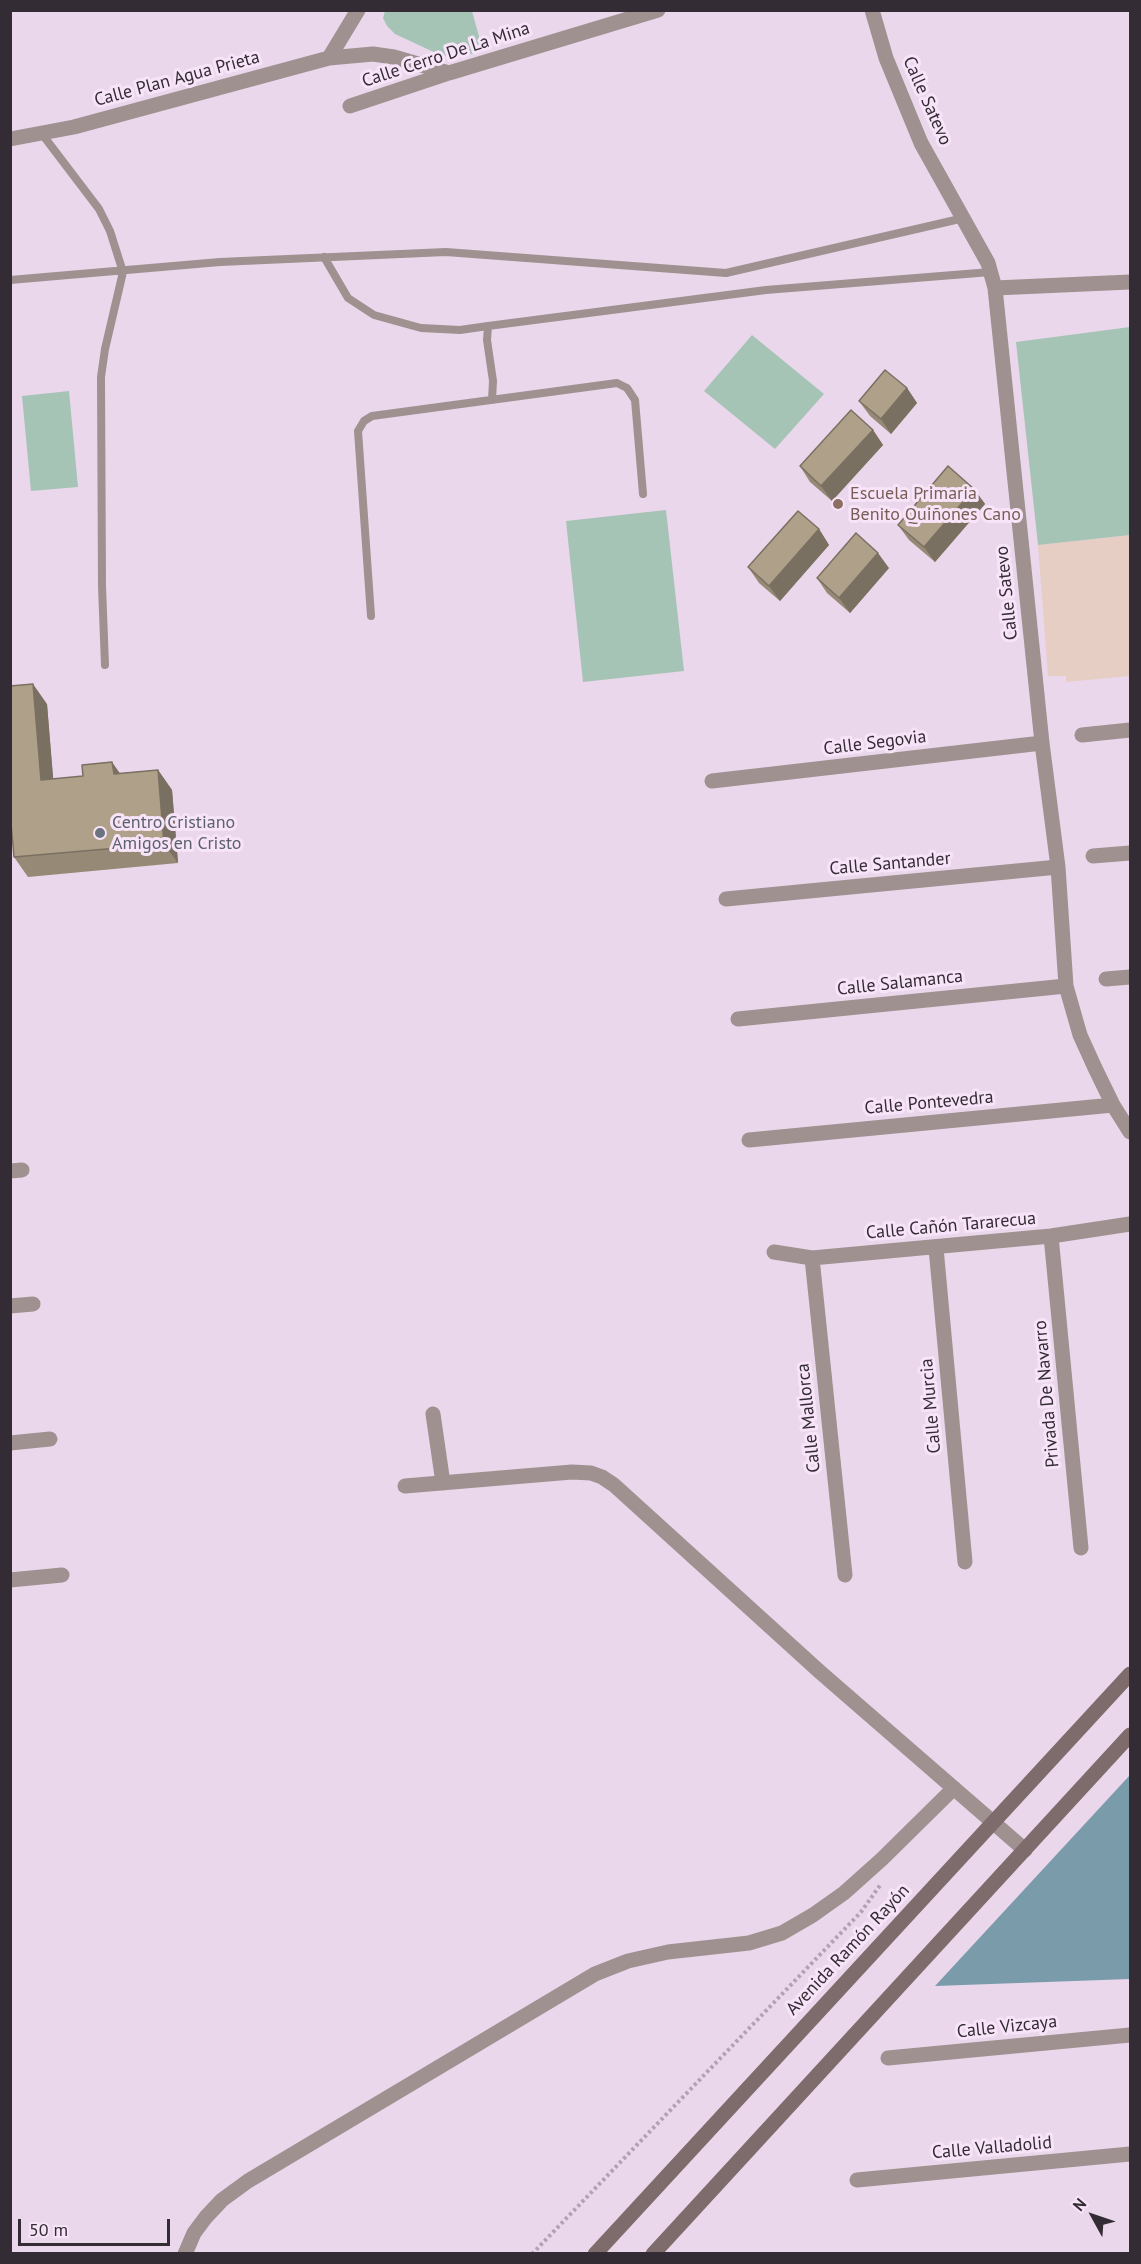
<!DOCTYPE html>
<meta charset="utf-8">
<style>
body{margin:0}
#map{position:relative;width:1141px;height:2264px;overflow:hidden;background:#ead7eb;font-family:"PT Sans",sans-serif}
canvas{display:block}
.frame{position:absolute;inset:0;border:12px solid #342c34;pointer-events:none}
.north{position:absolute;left:1063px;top:2186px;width:60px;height:60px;-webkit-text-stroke:4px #f8e4f9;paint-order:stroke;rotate:310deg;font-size:16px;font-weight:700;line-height:24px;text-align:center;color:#342c34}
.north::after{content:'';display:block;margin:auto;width:21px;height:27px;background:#342c34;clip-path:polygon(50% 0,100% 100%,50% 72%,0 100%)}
.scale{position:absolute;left:18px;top:2219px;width:152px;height:27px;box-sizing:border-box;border:3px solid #342c34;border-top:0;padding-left:8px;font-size:18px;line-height:21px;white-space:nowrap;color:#342c34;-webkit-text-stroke:4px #f8e4f9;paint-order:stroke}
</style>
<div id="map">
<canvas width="1141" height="2264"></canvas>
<div class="frame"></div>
<div class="north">N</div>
<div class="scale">50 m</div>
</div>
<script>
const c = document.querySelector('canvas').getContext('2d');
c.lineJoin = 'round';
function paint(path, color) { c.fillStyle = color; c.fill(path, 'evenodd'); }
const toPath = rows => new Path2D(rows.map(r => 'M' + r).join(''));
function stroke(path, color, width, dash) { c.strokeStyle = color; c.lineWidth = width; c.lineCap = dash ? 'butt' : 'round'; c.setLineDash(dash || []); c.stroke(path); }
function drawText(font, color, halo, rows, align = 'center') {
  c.font = font + ' "PT Sans",sans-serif'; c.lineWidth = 6; c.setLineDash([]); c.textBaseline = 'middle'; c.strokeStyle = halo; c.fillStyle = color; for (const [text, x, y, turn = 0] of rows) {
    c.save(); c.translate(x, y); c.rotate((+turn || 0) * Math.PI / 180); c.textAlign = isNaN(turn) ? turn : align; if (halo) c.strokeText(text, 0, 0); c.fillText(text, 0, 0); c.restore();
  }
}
const industrial = toPath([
 [1130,535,1130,676,1066,682,1066,676,1048,676,1038,545]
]);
const green = toPath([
 [385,11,472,11,483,51,454,58,438,54,395,34,387,26,383,18],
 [1130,327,1130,535,1038,545,1016,342],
 [752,335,824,394,775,449,704,391],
 [69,391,78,487,31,491,22,396],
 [666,510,684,671,583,682,566,521]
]);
const water = toPath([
 [1130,1775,1130,1979,935,1986]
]);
const path = toPath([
 [532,2254,861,1912,881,1884]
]);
const service = toPath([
 [42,134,99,209,110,231,123,272,105,349,101,377,102,586,105,665],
 [324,257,348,298,374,315,421,328,460,330,488,326,487,340,493,381,492,400],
 [10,280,220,262,446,252,726,273,964,218],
 [488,326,766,290,991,272],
 [371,616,358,431,364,421,372,416,617,383,627,388,635,400,643,494]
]);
const minor = toPath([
 [872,10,886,58,921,143,988,263,995,288,1042,743,1058,867,1066,986,1080,1035,1095,1068,1113,1105,1130,1132],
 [329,58,358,10],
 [350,106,449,73,658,10],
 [10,139,74,127,329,58,373,54,394,57,449,73],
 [995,288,1130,282],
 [1082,735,1130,730],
 [712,781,1042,743],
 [1093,856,1130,853],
 [726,899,1058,867],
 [1106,979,1130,977],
 [738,1019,1066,986],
 [749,1140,1113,1105],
 [10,1171,22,1170],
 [1051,1236,1081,1548],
 [936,1248,965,1562],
 [774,1252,812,1258,1051,1236,1130,1224],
 [812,1258,845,1575],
 [10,1306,33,1304],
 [433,1414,443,1483],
 [10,1443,50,1439],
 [405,1486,572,1472,591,1473,602,1477,614,1485,820,1672,1025,1850],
 [10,1580,62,1575],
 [888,2058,1130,2035],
 [857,2180,1130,2154],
 [185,2254,194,2233,206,2217,222,2200,248,2181,595,1974,628,1961,668,1952,749,1943,782,1933,813,1915,844,1893,882,1859,954,1788]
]);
const secondary = toPath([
 [595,2254,1130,1674],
 [653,2254,1130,1735]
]);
const wall = toPath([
 [907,388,917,403,891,434,870,416,859,401],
 [873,430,883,445,832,501,810,482,800,466],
 [974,489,985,504,935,562,909,540,898,525],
 [819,529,829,545,780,601,759,583,748,567],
 [889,568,850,613,827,593,817,578],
 [47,704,53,779,158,770,172,790,178,863,28,877,14,857]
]);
const shadedWall = toPath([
 [907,388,917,403,891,434,881,419],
 [873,430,883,445,832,501,821,486],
 [974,489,985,504,935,562,924,547],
 [819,529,829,545,780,601,769,586],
 [878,553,889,568,850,613,839,598],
 [33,684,47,704,55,800,41,780],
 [112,762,126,782,114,774],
 [158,770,172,790,178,863,164,844]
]);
const building = toPath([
 [885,370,907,388,881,419,859,401,885,370],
 [851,410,873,430,821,486,800,466,851,410],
 [948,466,974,489,924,547,898,525,948,466],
 [798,511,819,529,769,586,748,567,798,511],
 [856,533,878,553,839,598,817,578,856,533],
 [33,684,41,780,83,776,82,765,112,762,114,774,158,770,164,844,14,857,10,812,10,686,33,684]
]);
const markers = [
 [838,504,6,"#8d6e63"],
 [100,833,6,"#6b7280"]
];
const streetNames = [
 ["Calle Cerro De La Mina",446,55,-18],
 ["Calle Plan Agua Prieta",177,79,-15],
 ["Calle Satevo",927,101,66],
 ["Calle Satevo",1007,593,-96],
 ["Calle Segovia",875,743,-7],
 ["Calle Santander",890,864,-5],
 ["Calle Salamanca",900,983,-6],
 ["Calle Pontevedra",929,1103,-5],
 ["Calle Cañón Tararecua",951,1226,-5],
 ["Privada De Navarro",1047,1394,-95],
 ["Calle Murcia",931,1406,-95],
 ["Calle Mallorca",809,1418,-96],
 ["Avenida Ramón Rayón",848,1950,-47],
 ["Calle Vizcaya",1007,2027,-6],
 ["Calle Valladolid",992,2148,-5]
];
const educationNames = [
 ["Escuela Primaria",850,494],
 ["Benito Quiñones Cano",850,515]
];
const worshipNames = [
 ["Centro Cristiano",112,823],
 ["Amigos en Cristo",112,844]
];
paint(industrial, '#e6cec5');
paint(green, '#a6c4b5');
paint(water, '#7a9caa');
stroke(path, '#b1a1b2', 4, [3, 3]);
stroke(service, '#9e9190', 8);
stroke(minor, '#9e9190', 15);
stroke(secondary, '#7e6b6b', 15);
paint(wall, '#968a77');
paint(shadedWall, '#7a7061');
paint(building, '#afa08a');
stroke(building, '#7a7061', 1.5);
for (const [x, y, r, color] of markers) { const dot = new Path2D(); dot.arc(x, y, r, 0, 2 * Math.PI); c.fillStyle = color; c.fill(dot); stroke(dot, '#f8e4f9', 2); }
drawText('18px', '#342c34', '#f8e4f9', streetNames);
drawText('18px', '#785e54', '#f8e4f9', educationNames, 'left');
drawText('18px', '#5b616d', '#f8e4f9', worshipNames, 'left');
</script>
